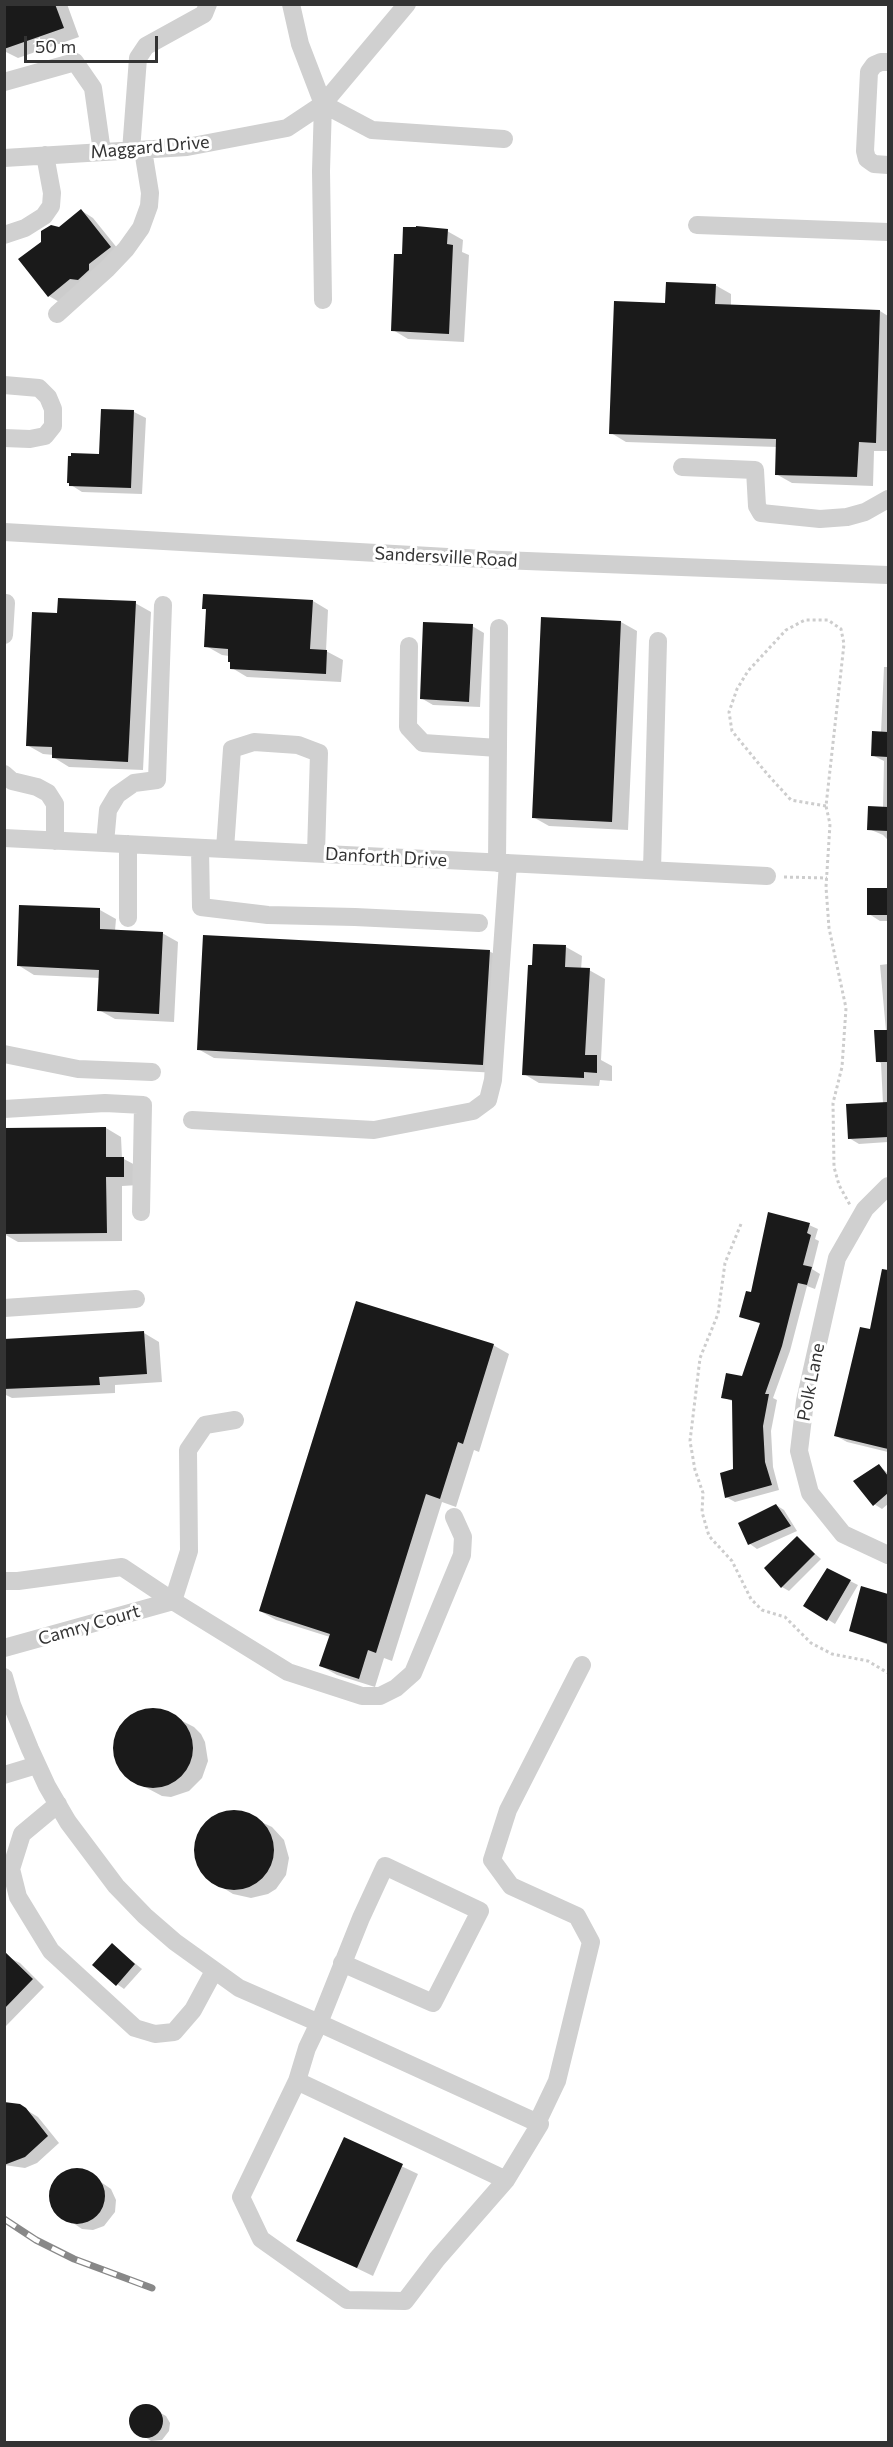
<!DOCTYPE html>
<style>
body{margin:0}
#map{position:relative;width:893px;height:2447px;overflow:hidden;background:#fff;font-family:Commissioner,sans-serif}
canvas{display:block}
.frame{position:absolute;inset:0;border:6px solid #333;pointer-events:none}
.scale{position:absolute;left:24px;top:36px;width:134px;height:27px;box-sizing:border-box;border:3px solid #333;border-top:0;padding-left:8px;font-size:18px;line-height:21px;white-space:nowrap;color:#333;-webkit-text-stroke:4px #fff;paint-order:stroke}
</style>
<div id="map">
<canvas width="893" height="2447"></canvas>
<div class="frame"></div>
<div class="scale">50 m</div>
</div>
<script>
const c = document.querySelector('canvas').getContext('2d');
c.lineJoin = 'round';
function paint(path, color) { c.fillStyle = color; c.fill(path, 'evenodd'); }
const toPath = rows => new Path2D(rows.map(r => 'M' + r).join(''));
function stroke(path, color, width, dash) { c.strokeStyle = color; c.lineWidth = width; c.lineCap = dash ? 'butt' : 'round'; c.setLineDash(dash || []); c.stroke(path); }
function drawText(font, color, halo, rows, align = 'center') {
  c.font = font + ' Commissioner,sans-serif'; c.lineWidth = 6; c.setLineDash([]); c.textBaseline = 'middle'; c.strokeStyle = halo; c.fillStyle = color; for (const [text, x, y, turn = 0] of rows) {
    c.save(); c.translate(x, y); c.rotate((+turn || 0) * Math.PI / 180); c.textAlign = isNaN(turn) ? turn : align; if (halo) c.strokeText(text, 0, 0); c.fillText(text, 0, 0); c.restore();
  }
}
const shadow = toPath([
 [4,4,67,4,79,37,18,58,4,51],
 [82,211,93,218,122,254,61,303,49,296,59,228],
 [447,231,463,240,462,252,469,255,464,342,408,339,393,330,403,256],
 [715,285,731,294,731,306,880,311,888,316,888,451,874,451,873,486,792,483,776,474,777,447,626,442,611,433,667,305],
 [134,412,146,418,142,494,82,492,71,485,100,456],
 [313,601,328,610,326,651,343,660,341,682,247,677,232,668,229,656,222,655,206,646,208,611,204,608],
 [135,603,151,612,143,770,69,767,53,757,54,755,43,754,27,745,58,615],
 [543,618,621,622,637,631,628,830,549,826,533,817],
 [472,626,484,633,480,707,433,705,421,698],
 [888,644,888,840,883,835,869,829,883,808,884,761,872,755,881,733,884,667,887,667],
 [869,889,888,889,888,921,880,921,869,914],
 [100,910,116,919,115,931,162,933,178,942,174,1022,115,1019,99,1010,100,978,34,975,18,965],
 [566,947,582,956,581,970,589,970,605,979,601,1060,612,1066,612,1081,600,1080,599,1086,539,1083,524,1074,533,967],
 [489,951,505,960,498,1073,214,1058,198,1049],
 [888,964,888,1142,859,1144,849,1138,883,1104,881,1063,877,1061,886,1031,880,965],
 [106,1128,121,1137,122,1158,139,1167,139,1185,122,1186,122,1241,18,1242,4,1234],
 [809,1225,818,1229,815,1239,819,1241,812,1269,820,1274,815,1289,807,1286,790,1351,773,1398,777,1400,771,1431,773,1467,779,1490,735,1502,726,1497,735,1470,734,1402,723,1397,743,1377,761,1324,741,1317,753,1294],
 [878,1296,888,1299,888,1452,847,1442,836,1436,871,1331],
 [144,1333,159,1342,162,1382,115,1385,115,1393,12,1398,4,1394,4,1341],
 [493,1345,509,1354,479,1452,474,1450,456,1507,442,1502,392,1661,384,1658,375,1687,337,1675,321,1666,330,1637,276,1620,260,1611],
 [879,1466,888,1473,888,1504,882,1509,874,1504],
 [776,1505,784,1510,797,1531,757,1549,750,1544],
 [797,1538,821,1559,789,1591,782,1587],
 [850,1581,858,1585,835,1624,805,1605],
 [862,1588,888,1596,888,1645,850,1630],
 [161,1710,194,1727,201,1734,205,1742,208,1761,202,1778,189,1791,171,1797,162,1796,128,1778,121,1771,114,1754,116,1735,126,1720,142,1711],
 [238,1811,272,1827,284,1840,289,1858,286,1875,276,1889,268,1894,251,1898,233,1894,209,1879,198,1865,196,1856,197,1839,200,1831,213,1818,230,1812],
 [112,1945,142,1969,124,1989,117,1984],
 [8,1957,20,1963,44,1987,6,2026,4,1960],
 [25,2109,38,2117,59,2143,37,2163,25,2168,4,2165],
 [344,2139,418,2174,373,2276,298,2240],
 [66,2171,85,2171,111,2189,116,2200,115,2212,104,2226,93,2230,82,2229,55,2211,50,2200,51,2188,57,2178],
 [148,2406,166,2416,170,2423,169,2431,162,2440,151,2441,133,2429,131,2418,137,2409]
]);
const building = toPath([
 [4,4,55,4,64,28,4,49],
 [81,209,111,247,89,264,89,270,78,280,70,279,48,297,18,259,41,242,41,231,51,225,59,227],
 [416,226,448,229,447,244,453,245,449,334,391,331,394,254,402,254,403,227,416,227],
 [666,282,716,284,715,304,880,310,876,443,859,442,857,477,775,475,776,439,609,434,614,301,665,303],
 [101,409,134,410,131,488,69,486,69,483,67,483,68,456,71,456,71,453,99,454],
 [203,594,313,600,310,649,327,650,326,674,230,669,230,662,228,662,228,649,204,647,206,609,202,609],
 [58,598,136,601,128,762,52,758,52,747,26,746,32,612,57,613],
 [541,617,621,621,612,822,532,818],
 [423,622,473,624,469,702,420,699],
 [872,731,888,732,888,757,871,756],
 [868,806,888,807,888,831,867,830],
 [867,888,888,888,888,915,867,915],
 [19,905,100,908,100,929,163,932,159,1014,97,1011,99,970,17,966],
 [203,935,490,950,483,1065,197,1050],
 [533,944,566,945,565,967,590,968,585,1055,597,1055,597,1073,584,1072,584,1078,522,1075,528,965,532,965],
 [874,1030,888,1030,888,1062,876,1062],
 [888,1102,888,1137,848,1139,846,1104],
 [106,1127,106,1157,124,1157,124,1177,106,1177,107,1233,4,1234,4,1128],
 [768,1212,810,1223,807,1233,811,1235,803,1265,812,1267,807,1285,798,1283,782,1346,765,1394,769,1394,763,1426,765,1462,772,1485,725,1498,720,1473,733,1469,732,1400,721,1398,726,1373,742,1376,760,1323,739,1317,746,1291,751,1292],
 [882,1269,888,1270,888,1449,834,1436,860,1327,870,1329],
 [356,1301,494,1344,463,1444,458,1442,440,1499,426,1494,376,1653,368,1650,359,1679,319,1666,330,1634,259,1611],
 [144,1331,147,1374,99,1377,100,1385,4,1389,4,1339],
 [879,1464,888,1476,888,1493,873,1506,853,1481],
 [776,1504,791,1526,748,1545,738,1523],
 [797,1536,815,1554,781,1588,764,1568],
 [827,1568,851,1580,827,1621,803,1606],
 [861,1586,888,1594,888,1644,849,1631],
 '113 1748a40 40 0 1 1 80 0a40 40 0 1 1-80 0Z',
 '194 1850a40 40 0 1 1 80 0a40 40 0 1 1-80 0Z',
 [112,1943,135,1964,116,1986,92,1965],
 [4,1951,33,1979,4,2009],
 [4,2102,20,2104,26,2108,48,2136,25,2157,4,2165],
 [344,2137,403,2164,357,2268,296,2241],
 '49 2196a28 28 0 1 1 56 0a28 28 0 1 1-56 0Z',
 '129 2421a17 17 0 1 1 34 0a17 17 0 1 1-34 0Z'
]);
const path = toPath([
 [826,806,791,800,768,775,732,731,729,712,737,689,748,671,786,630,805,620,828,620,841,629,844,644,826,806,830,824,826,887,829,928,846,1008,842,1067,833,1103,834,1167,839,1185,850,1205],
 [784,877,827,878],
 [741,1224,725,1263,718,1314,700,1358,690,1441,695,1470,703,1493,702,1512,709,1536,732,1561,751,1599,762,1610,785,1617,811,1643,832,1654,868,1661,888,1673]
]);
const minor = toPath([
 [291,4,300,44,323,104,321,171,323,300],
 [888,62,881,62,874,65,869,72,865,151,867,159,874,164,888,165],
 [4,82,75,62,93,88,102,152],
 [323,104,372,130,504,139],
 [131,151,138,58,146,46,204,14,208,4],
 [4,158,187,147,287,128,323,104,407,4],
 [697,225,888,232],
 [4,235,25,228,44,216,51,206,52,193,45,155],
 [57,314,107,269,126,249,141,228,149,206,150,193,143,150],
 [4,385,39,388,48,397,53,409,53,426,45,436,30,439,4,438],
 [682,467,755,470,757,506,761,513,820,519,847,517,865,512,888,499],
 [4,532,501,560,888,575],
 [4,635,6,603],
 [409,646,408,727,423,743,498,748],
 [4,774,12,781,37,787,48,793,55,804,55,841],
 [4,838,767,876],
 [105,843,108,810,117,795,134,783,157,780,163,605],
 [128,844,128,918],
 [200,848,201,907,268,915,355,917,479,923],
 [225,849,232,749,254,742,298,745,319,753,316,853],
 [497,863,499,628],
 [652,870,658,641],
 [4,1054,78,1069,152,1072],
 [4,1109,105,1103,143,1105,141,1212],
 [192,1120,374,1130,473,1111,488,1100,493,1080,508,863],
 [888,1186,865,1209,837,1258,805,1401,799,1451,810,1493,843,1534,888,1555],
 [4,1308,136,1299],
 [4,1581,18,1581,122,1567,173,1601,288,1672,362,1696,380,1696,396,1688,413,1673,462,1555,463,1537,454,1517],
 [173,1601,189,1551,188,1450,205,1425,235,1420],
 [4,1648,173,1601],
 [4,1677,12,1705,30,1749,47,1786,68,1822,116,1886,145,1916,175,1942,239,1988,319,2023,540,2124,506,2180,437,2259,405,2301,347,2300,261,2239,241,2197,297,2081,307,2048,319,2023,361,1918,385,1866,480,1911,433,2003,342,1963],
 [4,1775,37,1765],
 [58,1804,22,1834,11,1869,18,1897,51,1951,135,2028,155,2034,174,2032,193,2010,214,1971],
 [297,2081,506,2180],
 [537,2123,557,2081,591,1942,577,1916,511,1886,492,1860,508,1810,582,1665]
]);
const rail = toPath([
 [4,2219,36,2240,74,2259,152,2288]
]);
const streetNames = [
 ["Maggard Drive",150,147,-5],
 ["Sandersville Road",446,557,3],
 ["Danforth Drive",386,857,3],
 ["Polk Lane",811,1382,-79],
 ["Camry Court",89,1625,-16]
];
paint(shadow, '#0003');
paint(building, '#1a1a1a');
stroke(path, '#cdcdcd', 3, [3, 3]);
stroke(minor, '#d0d0d0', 18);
stroke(rail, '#888', 7);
stroke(rail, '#fff', 4.5, [14]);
drawText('18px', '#333', '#fff', streetNames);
</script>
